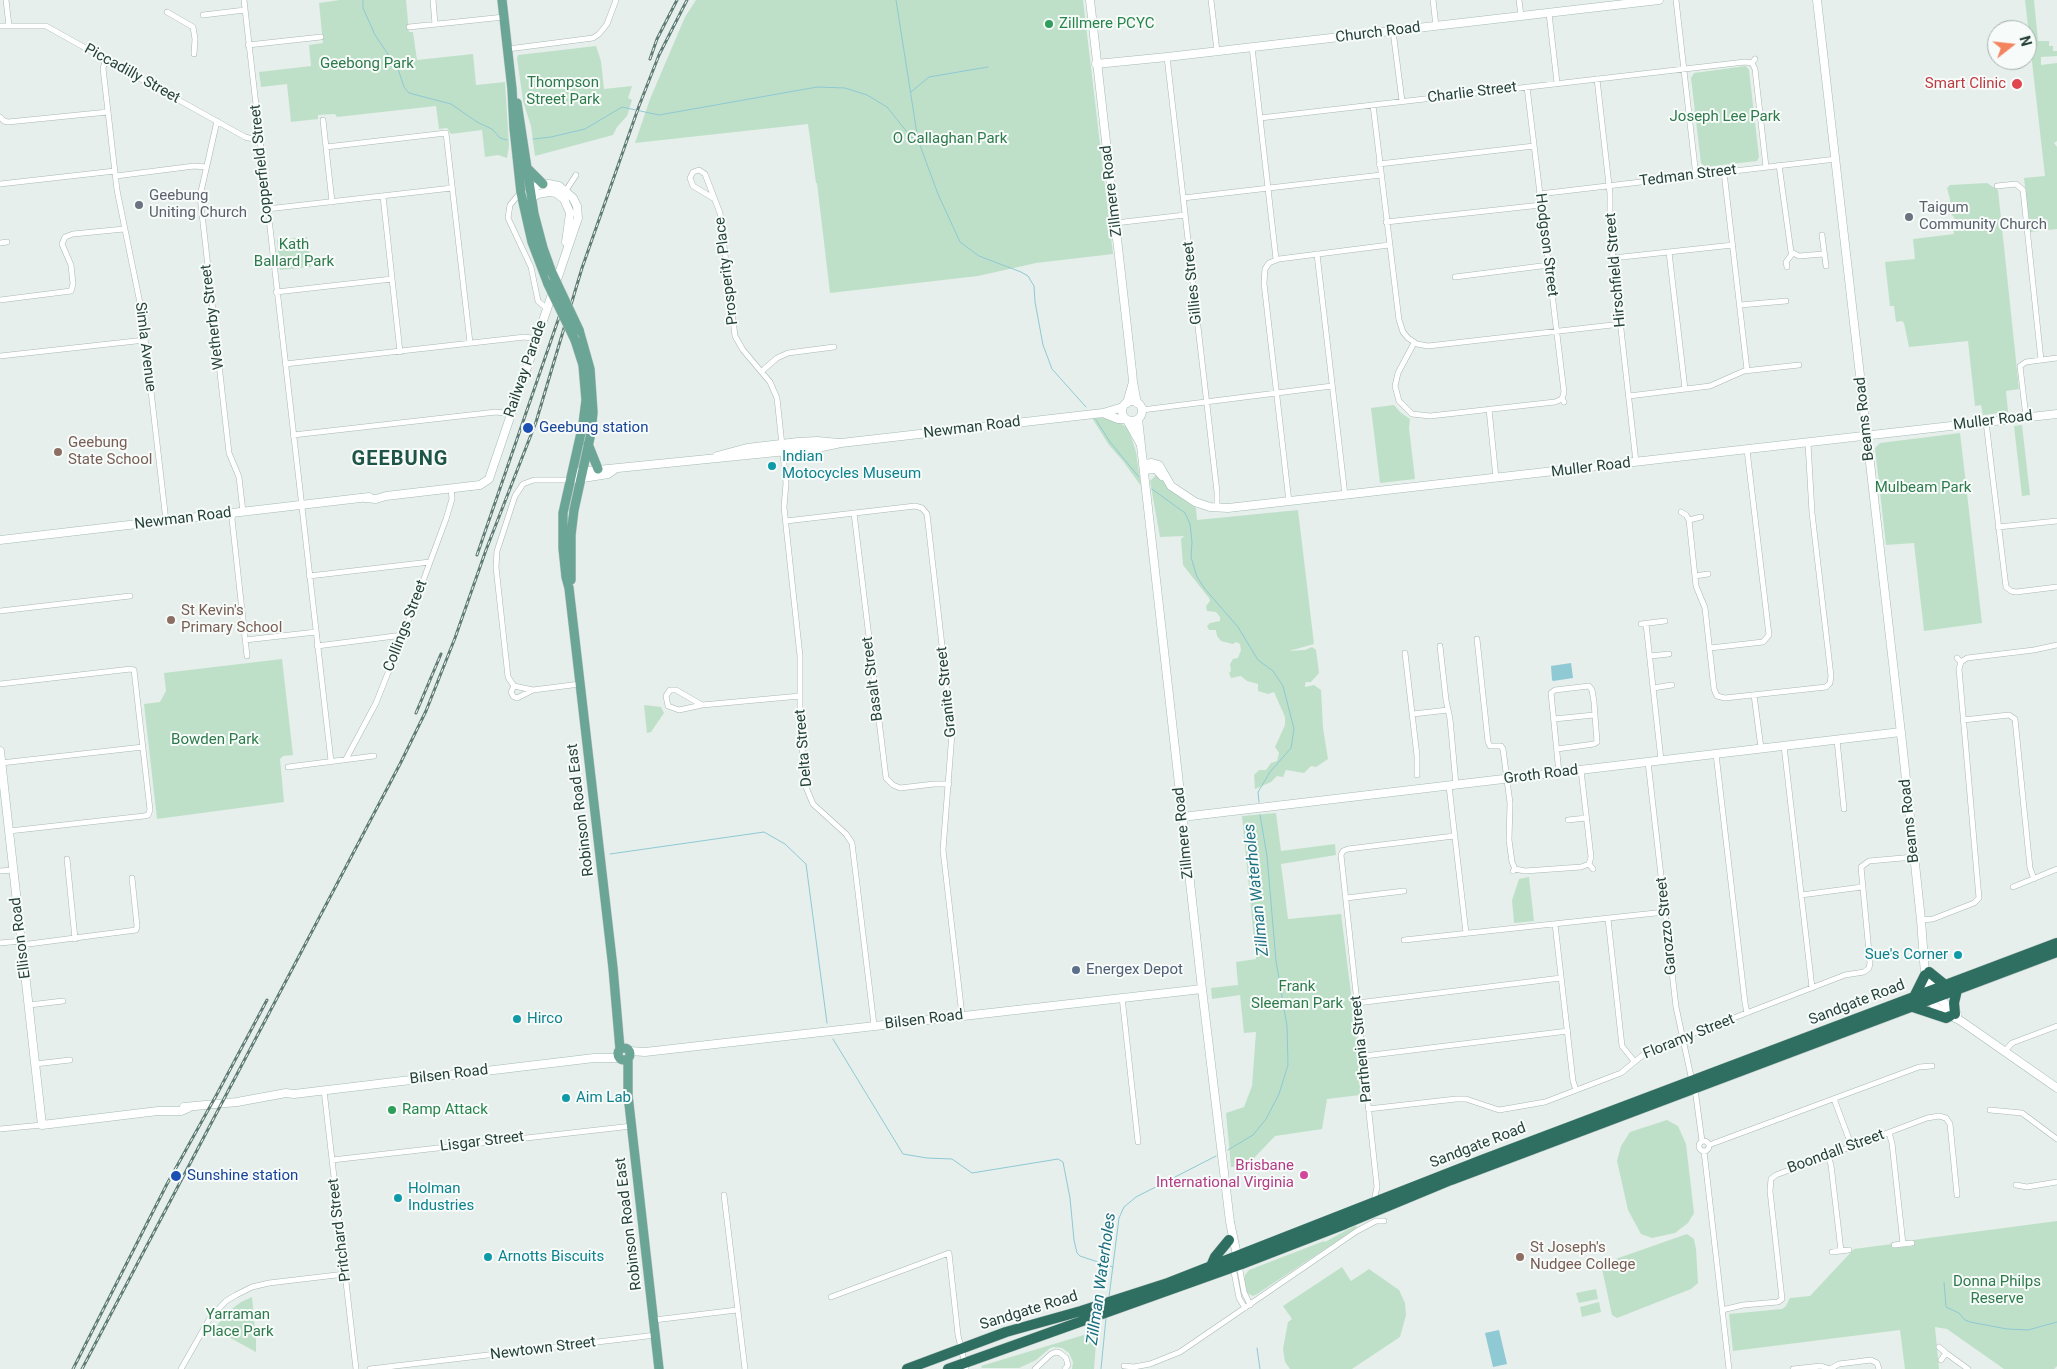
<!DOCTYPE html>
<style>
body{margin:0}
#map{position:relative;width:2057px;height:1369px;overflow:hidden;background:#e6efeb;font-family:Roboto,sans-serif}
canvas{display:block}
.north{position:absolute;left:1987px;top:20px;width:50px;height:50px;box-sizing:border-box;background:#f7fbf9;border:1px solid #a3b1ad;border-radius:50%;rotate:74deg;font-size:14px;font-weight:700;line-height:20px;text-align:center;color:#24423a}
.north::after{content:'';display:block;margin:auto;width:18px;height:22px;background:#f4845f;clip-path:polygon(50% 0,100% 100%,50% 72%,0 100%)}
</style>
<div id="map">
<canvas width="2057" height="1369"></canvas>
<div class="north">N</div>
</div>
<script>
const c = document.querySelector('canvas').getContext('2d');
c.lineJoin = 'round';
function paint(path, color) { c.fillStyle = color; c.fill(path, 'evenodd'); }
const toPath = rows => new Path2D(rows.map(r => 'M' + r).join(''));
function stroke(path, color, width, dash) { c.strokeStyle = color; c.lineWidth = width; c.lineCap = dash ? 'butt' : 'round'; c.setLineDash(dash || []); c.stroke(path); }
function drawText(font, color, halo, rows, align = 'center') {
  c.font = font + ' Roboto,sans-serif'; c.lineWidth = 4; c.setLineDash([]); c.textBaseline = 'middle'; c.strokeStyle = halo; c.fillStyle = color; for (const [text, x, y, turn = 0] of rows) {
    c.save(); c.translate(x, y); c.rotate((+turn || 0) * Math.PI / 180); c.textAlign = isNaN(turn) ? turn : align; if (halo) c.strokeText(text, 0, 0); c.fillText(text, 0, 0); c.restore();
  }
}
const green = toPath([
 [340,0,406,0,409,32,413,32,417,60,473,54,476,85,505,82,509,146,507,158,498,155,485,157,482,130,451,134,447,128,439,129,436,106,337,117,335,114,318,115,318,119,291,122,287,84,261,87,259,72,311,66,309,45,323,43,319,3],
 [696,0,1083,0,1113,254,1036,263,978,276,830,293,817,183,816,183,808,124,635,143,650,99,685,17],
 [2025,0,2034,0,2038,41,2049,41,2049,46,2053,46,2053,51,2057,51,2057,56,2041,57,2041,65,2057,63,2057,141,2054,143,2057,147,2057,229,2030,232,2024,178,2045,176],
 [596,46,601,61,604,89,632,86,628,98,632,100,627,116,617,127,613,135,535,156,531,126,523,101,517,58,518,55],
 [1746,66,1749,70,1759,157,1757,161,1705,167,1701,163,1691,78,1694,73],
 [1987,183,1998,190,2019,389,2006,391,2008,412,1983,415,1981,405,1975,406,1968,341,1909,347,1904,323,1902,321,1896,322,1894,306,1890,306,1885,262,1915,259,1913,239,1954,234,1953,228,1955,222,1954,217,1950,213,1950,199,1947,188,1950,185],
 [307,237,311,267,280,270,277,240],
 [1394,405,1400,412,1410,419,1409,428,1415,479,1380,483,1371,408],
 [1092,418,1104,418,1116,421,1125,426,1129,430,1136,452,1141,486,1123,461,1109,445],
 [2022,425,2030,495,2022,496,2014,426],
 [1960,433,1982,623,1924,631,1914,543,1886,545,1875,448,1880,443],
 [1157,474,1174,493,1196,508,1197,520,1298,510,1314,644,1289,651,1305,650,1312,647,1316,650,1319,673,1311,682,1306,682,1305,685,1305,687,1314,685,1321,690,1323,728,1328,759,1316,767,1311,766,1304,773,1286,770,1283,777,1277,776,1271,782,1255,789,1254,775,1259,770,1266,770,1271,763,1277,761,1279,753,1275,747,1285,725,1285,717,1274,692,1268,694,1258,691,1258,684,1247,681,1241,676,1231,678,1229,673,1231,671,1230,664,1233,659,1238,658,1241,650,1240,644,1236,642,1233,644,1221,641,1217,636,1216,630,1209,630,1207,626,1210,623,1220,621,1220,617,1216,612,1207,611,1206,606,1210,601,1209,598,1183,565,1181,539,1184,536,1160,537,1150,481],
 [282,659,293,755,283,756,280,759,284,802,157,819,144,704,160,702,166,691,164,673],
 [644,705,661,707,664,713,651,732,647,733],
 [1276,813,1281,851,1335,844,1336,855,1281,864,1288,919,1341,914,1363,1089,1360,1095,1327,1099,1322,1129,1275,1136,1254,1158,1255,1164,1231,1167,1226,1113,1244,1107,1252,1086,1256,1032,1244,1033,1240,995,1212,999,1211,988,1238,985,1236,962,1256,959,1242,816],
 [1529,877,1534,921,1514,923,1512,900,1519,879],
 [1667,1120,1678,1126,1686,1144,1694,1213,1688,1223,1675,1233,1652,1238,1641,1234,1628,1210,1617,1161,1621,1146,1630,1132],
 [2057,1221,2057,1366,2054,1369,2004,1369,1947,1329,1935,1327,1939,1369,1905,1369,1900,1330,1733,1351,1729,1314,1782,1309,1786,1306,1790,1298,1810,1296,1854,1249,1892,1244,1893,1248,1914,1246,1913,1240],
 [1356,1225,1357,1228,1257,1294,1253,1296,1247,1293,1244,1279,1245,1275,1249,1270,1324,1241,1325,1242],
 [1687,1234,1694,1239,1696,1249,1698,1283,1691,1289,1617,1318,1612,1315,1602,1269,1607,1262],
 [1342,1267,1351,1281,1369,1269,1399,1290,1405,1303,1406,1315,1400,1337,1352,1369,1290,1369,1285,1362,1283,1349,1288,1322,1292,1319,1283,1306],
 [1596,1289,1598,1299,1579,1303,1576,1293],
 [252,1297,256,1340,256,1352,214,1329,229,1311,241,1302],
 [1599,1302,1601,1312,1582,1317,1580,1307],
 [1097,1331,1094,1369,1072,1369,1073,1362,1069,1353,1062,1348,1053,1347,1049,1349,1036,1360,1019,1368,982,1368,981,1366]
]);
const water = toPath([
 [1571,663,1573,678,1553,681,1552,680,1551,666],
 [1499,1330,1507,1364,1493,1367,1485,1333]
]);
const stream = toPath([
 [363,0,363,8,375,35,398,69,404,87,409,93,451,104,477,122,492,129,500,138,507,140],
 [896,0,918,140],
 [911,92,929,77,988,67],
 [533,139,551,137,585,129,622,107,659,115,817,87,845,88,867,95,887,107,911,137,918,140,938,194,960,242,979,256,1021,272,1028,276,1034,286,1035,302,1043,345,1052,369,1086,407],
 [1096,420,1110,442,1139,477],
 [1152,489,1185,513,1190,524,1192,542,1191,557,1197,577,1205,589,1238,627,1258,660,1273,671,1283,686,1294,729,1291,748,1270,772,1258,792,1259,802],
 [610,854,764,832,785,844,806,864,827,1023],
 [833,1039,903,1154,927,1158,952,1159,972,1173,1058,1159,1063,1162,1070,1198,1074,1240,1077,1253,1080,1256,1113,1267],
 [1228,1150,1253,1135,1266,1119,1279,1094,1288,1065,1287,1026,1276,961,1267,856,1260,815],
 [1944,1282,1946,1307,1959,1313,1965,1320,1970,1322,2007,1329,2028,1330,2057,1322],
 [1109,1297,1119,1218,1124,1207,1136,1197,1216,1156],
 [1257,1348,1260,1369],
 [1101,1369,1106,1318]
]);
const street = toPath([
 [6,0,9,26],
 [244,0,331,761],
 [433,0,435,24],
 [1211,0,1217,51],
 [1433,0,1436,26],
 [1519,0,1521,16],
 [1676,0,1696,176],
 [167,12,193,27,195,39,194,54],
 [1549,13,1557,83],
 [203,15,245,10],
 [0,26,46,26,245,137,260,141],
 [409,27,504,17],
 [1393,31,1402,101],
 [248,45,321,37],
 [1252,47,1276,259],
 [508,49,593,38,599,34,607,24,616,0],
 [1167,57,1217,492,1217,508],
 [106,59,103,68,117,190,142,313,166,521],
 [1752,63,1755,69,1766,167],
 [1597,79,1610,194,1610,232,1636,462],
 [1527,87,1564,392,1562,399,1564,402],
 [1373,105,1399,320,1403,332,1408,338,1417,344,1428,346,1621,324],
 [0,117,4,121,8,122,108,112],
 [1260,118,1745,62,1752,63,1755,59],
 [323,120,332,202],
 [217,121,200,196,229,453,239,477,243,512],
 [326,147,446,133,470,343],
 [1379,164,1534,146],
 [1779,165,1791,252,1799,256,1823,254],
 [1724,172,1747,370],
 [116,176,194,166,206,167],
 [0,184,115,171],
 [1997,186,2016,184,2023,190,2041,360],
 [565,192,576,175],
 [520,193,510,205,508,218,531,267,538,301,546,308],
 [1539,194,1836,159],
 [383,196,400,352],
 [713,198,693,186,690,178,693,172,699,170,705,174,720,213,735,336,743,350,770,382,777,398,786,483,784,507,800,656,800,729,806,787,813,804,846,834,852,843,874,1025],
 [1183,198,1381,175],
 [267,209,452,188],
 [1386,222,1541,205],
 [1115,223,1185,215],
 [1822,235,1826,266],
 [0,243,7,242],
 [1669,252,1685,389],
 [1317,254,1345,495],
 [1613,258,1733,245],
 [1787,267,1786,262,1792,254],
 [1455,277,1549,265],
 [276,292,392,279],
 [0,300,71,291,73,284,71,265,62,244,65,237,73,234,124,229],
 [1740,305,1786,301],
 [1414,343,1398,373,1395,386,1399,401,1412,414,1430,416,1555,402,1562,399],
 [0,356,145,340],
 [285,364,525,337,537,339],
 [762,371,777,358,788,353,834,347],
 [1629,396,1710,386,1744,371,1799,365],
 [1489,409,1496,478],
 [1142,410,1332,386],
 [2026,417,2020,366,2026,362,2057,358],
 [1986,422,2006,587,2011,591,2016,592,2057,587],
 [293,435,496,412,511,414],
 [1289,502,1264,283,1265,269,1269,263,1279,259,1389,245],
 [1681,512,1686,515,1689,520,1696,586,1705,608,1714,689,1717,696,1725,698,1826,687,1830,683,1831,676,1812,513,1808,443],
 [233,513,232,519,247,656],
 [854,513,886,778,893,785,900,788,934,784,949,784],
 [1689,520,1701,517],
 [786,521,915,506,922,508,927,514,952,733,943,850,962,1015],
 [1998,527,2057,521],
 [309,576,430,562],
 [1695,576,1708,574],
 [0,611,130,596],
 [1641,624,1665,621],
 [1646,624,1661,760],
 [1477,639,1488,742,1490,746,1501,746,1503,749,1510,803,1509,840,1512,862,1515,869,1513,871],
 [245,640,316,632],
 [317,646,403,635],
 [1440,646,1446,700,1450,719,1456,785],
 [1710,648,1763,642,1769,635,1747,450],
 [1405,653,1417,756,1417,775],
 [1650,656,1669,654],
 [1961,662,1967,658,2034,650,2057,645],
 [0,684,131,669,134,670,150,810,148,815,144,816,9,831],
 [514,686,511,692,513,696,517,698,533,690,580,684],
 [1653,688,1672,685],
 [533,690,514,686,508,677,496,567,497,551,515,496,523,484,534,480,570,480],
 [1754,695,1761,748],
 [702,705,676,690,670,690,666,696,668,706,679,710,702,705,800,696],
 [1413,714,1448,710],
 [1554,719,1594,715],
 [1963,720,2009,715,2015,719,2030,868,2034,879],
 [1837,740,1844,809],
 [1784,746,1812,988],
 [1557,749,1594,744,1597,742,1594,702,1592,690,1589,686,1555,690,1551,693,1559,773],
 [1716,754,1745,1003,1747,1013],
 [346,759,376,703,403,635,446,519,452,499,451,488],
 [1648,762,1676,1007,1692,1081],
 [1,763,143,747],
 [288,767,374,756],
 [1581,770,1591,857,1589,864],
 [1449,786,1466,933],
 [1568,820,1586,818],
 [67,859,75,939],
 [1515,869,1525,871,1581,867,1589,864,1593,869],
 [0,871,13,870],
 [2013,887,2057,869],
 [1801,895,1862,887],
 [1346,898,1404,891],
 [1608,919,1622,1046,1634,1061],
 [1921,920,1933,919,1974,903,1979,898,1959,669,1961,662,1957,658],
 [1555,924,1573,1081,1576,1090],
 [1404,940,1665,912],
 [0,943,21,941],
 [21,945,136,930,137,926,132,878],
 [1122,997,1138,1142],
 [1357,1003,1561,978],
 [29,1005,63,1001],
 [2005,1051,2012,1043,2057,1026],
 [1364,1056,1568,1031],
 [35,1064,70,1060],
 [1695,1089,1702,1141],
 [324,1090,356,1369],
 [1834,1099,1852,1147],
 [1368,1109,1456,1099,1466,1099,1499,1110,1545,1102,1621,1073,1648,1051,1845,975,1864,972,1869,968,1870,963,1861,867,1869,861,1914,857],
 [1990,1110,2022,1113,2057,1139],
 [0,1129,42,1125],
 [1889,1133,1892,1143,1903,1244],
 '1699 1146a5 5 0 1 1 10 0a5 5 0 1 1-10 0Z',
 [1709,1145,1919,1067,1932,1066],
 [1704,1151,1729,1369],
 [1828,1156,1831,1165,1841,1251],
 [332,1160,632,1126],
 [2016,1185,2027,1187,2057,1182],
 [724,1195,745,1369],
 [1374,1201,1377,1187,1341,855,1343,851,1348,849,1454,836],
 [1894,1245,1912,1243],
 [1832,1252,1849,1250],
 [1239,1265,1244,1292,1250,1305],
 [1233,1267,1239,1298,1245,1308],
 [831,1297,949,1253,958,1335,966,1369],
 [1722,1310,1743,1305,1778,1302,1782,1299,1770,1191,1771,1179,1776,1175,1927,1118,1939,1116,1946,1118,1950,1124,1957,1195],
 [654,1320,737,1310],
 [1939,1347,1946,1353,1941,1360],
 [1946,1353,1968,1369],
 [1124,1366,1134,1367,1150,1364,1180,1352,1357,1231,1376,1221,1384,1221],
 [181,1369,210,1318,226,1301,236,1295,252,1287,269,1283,345,1274],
 [370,1369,656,1335],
 [1035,1369,1051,1354,1056,1352,1060,1353,1066,1358,1068,1365,1065,1369],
 [1793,1369,1821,1366,1830,1369,1839,1364,1871,1360,1877,1363,1879,1369]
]);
const secondary = toPath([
 [1090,0,1132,371,1133,382,1127,403],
 [1817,0,1902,742,1921,920,1926,988,1934,1005,1940,1010,1961,1021,2057,1088],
 [1096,64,1167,57,1659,0],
 [531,198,538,194,549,192,556,193,564,199,570,213,566,242],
 [1133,382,1137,403],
 '1122 411a10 10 0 1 1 20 0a10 10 0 1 1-20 0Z',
 [1103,413,1118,419,1125,419],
 [1138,419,1202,989,1230,1222,1238,1260],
 [1127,420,1140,443],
 [717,456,747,448,798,442,817,441,839,443],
 [1143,464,1152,463,1159,465,1171,486,1195,502,1210,507,1228,508,2057,414],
 [1144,470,1156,469,1162,476],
 [578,472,817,448,841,443,1103,413,1123,407],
 [577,479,608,474,615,469],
 [365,498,376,499,386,496,480,485,489,479,578,218,577,206,573,198,559,186,549,184,539,185,533,188,528,194],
 [0,540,369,497],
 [0,751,42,1125,158,1111,181,1111,188,1108],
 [1182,817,1901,732],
 [1929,972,1932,986,1938,997,1957,1015],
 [629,1051,645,1052,1202,989],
 [184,1107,237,1102,286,1093,294,1094,594,1058,618,1058]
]);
const primary = toPath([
 [502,0,512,89,514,128,521,193,532,242,548,284],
 [517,103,534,214,543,248,552,273],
 [527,168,543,184],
 [575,340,583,365,586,400,583,424,563,513,563,548,566,577,569,588,613,968,620,1049],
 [588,444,598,469],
 [571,580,571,535,574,510,591,433,593,412,590,369,579,330],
 '618 1054a6 6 0 1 1 12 0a6 6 0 1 1-12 0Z',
 [628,1059,628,1095,659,1369]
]);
const highway = toPath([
 [1929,972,1945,985],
 [1914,997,1925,975],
 [1913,1007,1946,1018,1950,1016],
 [1955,1014,1954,1003,1957,990],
 [1211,1266,1215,1257,1229,1240],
 [907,1369,1006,1332,1081,1311,1168,1283,1482,1160,2057,943],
 [948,1369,1239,1265,1345,1224,1451,1180,2057,952]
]);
const rail = toPath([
 [650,59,657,39,677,0],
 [477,555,566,297],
 [416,713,441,654],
 [73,1369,167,1184,217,1094,267,1000],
 [82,1369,400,764,426,711,455,638,486,550,536,422,582,268,639,106,659,55,687,0]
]);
const primaryBridge = toPath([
 [552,273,579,330],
 [548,284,575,340]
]);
const markers = [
 [1049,24,5,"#2e9e5b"],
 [2017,84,6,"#e0444e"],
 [139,205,5,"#6b7280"],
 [1909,217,5,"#6b7280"],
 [528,428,6,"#1a4fb4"],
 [58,452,5,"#8d6e63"],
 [772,466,5,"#0f9aa8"],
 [171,620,5,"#8d6e63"],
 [1958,955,5,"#0f9aa8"],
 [1076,970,5,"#5c6f8a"],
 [517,1019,5,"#0f9aa8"],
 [566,1098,5,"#0f9aa8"],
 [392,1110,5,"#2e9e5b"],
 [1304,1175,5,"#d1479c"],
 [176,1176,6,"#1a4fb4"],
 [398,1198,5,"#0f9aa8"],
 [488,1257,5,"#0f9aa8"],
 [1520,1257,5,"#8d6e63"]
];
const leisureNames = [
 ["Zillmere PCYC",1059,24],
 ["Ramp Attack",402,1110]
];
const streetNames = [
 ["Church Road",1378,33,-7],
 ["Piccadilly Street",132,74,29],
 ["Charlie Street",1472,93,-7],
 ["Copperfield Street",262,164,-96],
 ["Tedman Street",1688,176,-7],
 ["Zillmere Road",1112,191,-97],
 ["Hodgson Street",1546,245,83],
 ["Hirschfield Street",1616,270,-95],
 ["Prosperity Place",727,271,-97],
 ["Gillies Street",1193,283,-96],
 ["Wetherby Street",213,317,-97],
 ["Simla Avenue",145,347,83],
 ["Railway Parade",526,369,-71],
 ["Beams Road",1865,419,-96],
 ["Muller Road",1993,421,-7],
 ["Newman Road",972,428,-7],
 ["Muller Road",1591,468,-7],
 ["Newman Road",183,519,-7],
 ["Collings Street",406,626,-69],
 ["Basalt Street",873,679,-97],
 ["Granite Street",947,692,-96],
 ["Delta Street",804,748,-95],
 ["Groth Road",1541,775,-7],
 ["Robinson Road East",581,810,-97],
 ["Beams Road",1910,821,-96],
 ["Zillmere Road",1184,833,-96],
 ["Garozzo Street",1667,926,-96],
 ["Ellison Road",21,938,-97],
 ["Sandgate Road",1857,1003,-21],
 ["Bilsen Road",924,1020,-7],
 ["Floramy Street",1689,1037,-22],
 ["Parthenia Street",1362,1049,-96],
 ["Bilsen Road",449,1075,-7],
 ["Lisgar Street",482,1142,-7],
 ["Sandgate Road",1478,1146,-21],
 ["Boondall Street",1836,1152,-20],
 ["Robinson Road East",629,1224,-97],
 ["Pritchard Street",340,1230,-97],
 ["Sandgate Road",1029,1311,-17],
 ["Newtown Street",543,1349,-7]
];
const parkNames = [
 ["Geebong Park",367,64],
 ["Thompson",563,83],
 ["Street Park",563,100],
 ["Joseph Lee Park",1725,117],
 ["O Callaghan Park",950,139],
 ["Kath",294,245],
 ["Ballard Park",294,262],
 ["Mulbeam Park",1923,488],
 ["Bowden Park",215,740],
 ["Frank",1297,987],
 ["Sleeman Park",1297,1004],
 ["Donna Philps",1997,1282],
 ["Reserve",1997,1299],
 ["Yarraman",238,1315],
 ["Place Park",238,1332]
];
const healthNames = [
 ["Smart Clinic",2006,84]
];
const worshipNames = [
 ["Geebung",149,196],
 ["Uniting Church",149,213],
 ["Taigum",1919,208],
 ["Community Church",1919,225]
];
const transitNames = [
 ["Geebung station",539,428],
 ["Sunshine station",187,1176]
];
const educationNames = [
 ["Geebung",68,443],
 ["State School",68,460],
 ["St Kevin's",181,611],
 ["Primary School",181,628],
 ["St Joseph's",1530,1248],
 ["Nudgee College",1530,1265]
];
const cultureNames = [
 ["Indian",782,457],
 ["Motocycles Museum",782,474],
 ["Sue's Corner",1948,955,"right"],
 ["Hirco",527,1019],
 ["Aim Lab",576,1098],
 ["Holman",408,1189],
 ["Industries",408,1206],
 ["Arnotts Biscuits",498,1257]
];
const serviceNames = [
 ["Energex Depot",1086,970]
];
const hotelNames = [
 ["Brisbane",1294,1166],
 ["International Virginia",1294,1183]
];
const waterNames = [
 ["Zillman Waterholes",1257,890,-96],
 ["Zillman Waterholes",1102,1279,-82]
];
const districtNames = [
 ["GEEBUNG",400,460]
];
paint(green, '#bfe0c8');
paint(water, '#8ec9d4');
stroke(stream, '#8ec9d4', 1);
stroke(street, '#a8b8b2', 6);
stroke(secondary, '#a4bbb3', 9);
stroke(primary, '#c2cac8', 10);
stroke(highway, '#c2cac8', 11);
stroke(street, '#fff', 5);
stroke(secondary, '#fff', 8);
stroke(primary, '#6aa596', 9);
stroke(highway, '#2f6f62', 10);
stroke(rail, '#5f7d75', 3);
stroke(rail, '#f7fbf9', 1, [4]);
stroke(primaryBridge, '#c2cac8', 10, []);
stroke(primaryBridge, '#6aa596', 9);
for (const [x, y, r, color] of markers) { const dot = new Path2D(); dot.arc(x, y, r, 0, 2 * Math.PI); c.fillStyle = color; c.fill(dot); stroke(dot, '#f7fbf9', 2); }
drawText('15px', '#27864d', '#f7fbf9', leisureNames, 'left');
drawText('15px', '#24423a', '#f7fbf9', streetNames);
drawText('15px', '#2d7a4b', '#f7fbf9', parkNames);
drawText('15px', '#be3a42', '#f7fbf9', healthNames, 'right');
drawText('15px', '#5b616d', '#f7fbf9', worshipNames, 'left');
drawText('15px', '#164399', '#f7fbf9', transitNames, 'left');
drawText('15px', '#785e54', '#f7fbf9', educationNames, 'left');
drawText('15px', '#0d838f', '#f7fbf9', cultureNames, 'left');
drawText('15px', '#4e5e75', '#f7fbf9', serviceNames, 'left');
drawText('15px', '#b23c85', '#f7fbf9', hotelNames, 'right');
drawText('italic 16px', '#1c6f80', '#f7fbf9', waterNames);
c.letterSpacing = '1px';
drawText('bold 20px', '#1f5548', '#f7fbf9', districtNames);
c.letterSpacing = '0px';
</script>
